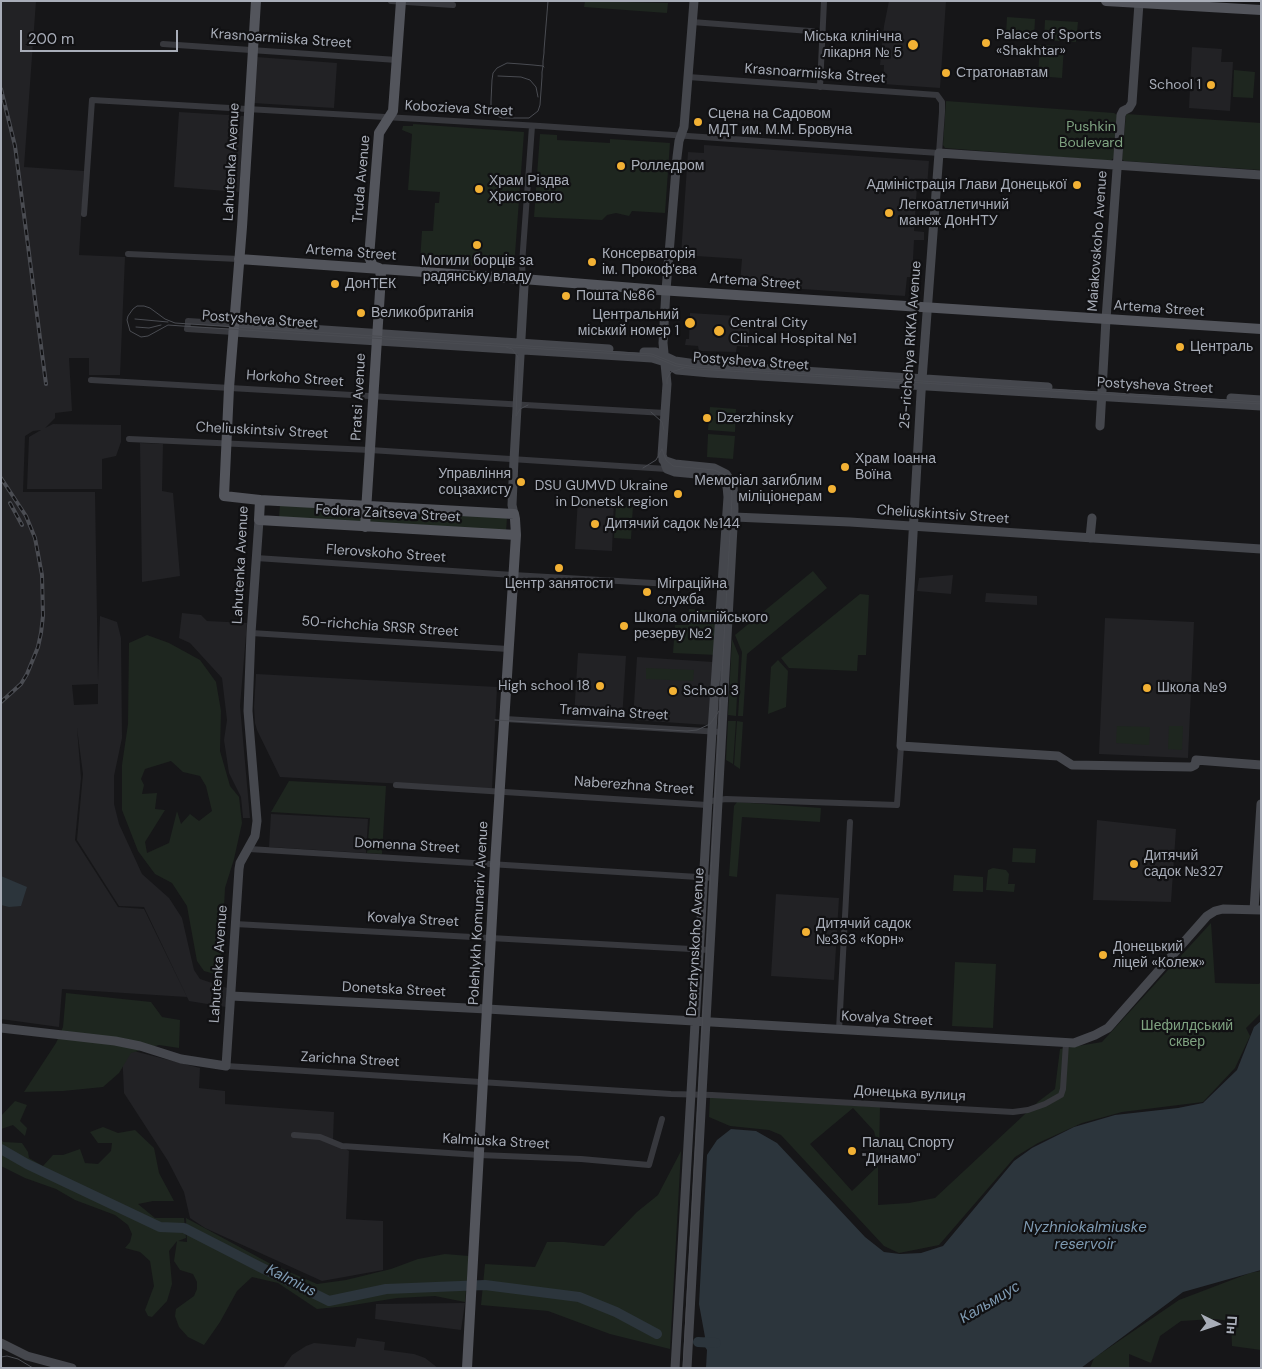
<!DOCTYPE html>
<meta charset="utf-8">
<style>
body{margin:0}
#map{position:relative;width:1262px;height:1369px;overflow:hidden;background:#161618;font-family:"DM Sans",sans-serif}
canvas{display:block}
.frame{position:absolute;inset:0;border:2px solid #a8adb8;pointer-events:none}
.north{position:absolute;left:1192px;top:1299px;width:50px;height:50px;-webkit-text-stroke:4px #111113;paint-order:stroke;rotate:94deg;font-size:14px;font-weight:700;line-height:20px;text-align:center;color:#a8adb8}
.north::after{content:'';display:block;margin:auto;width:18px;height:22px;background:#a8adb8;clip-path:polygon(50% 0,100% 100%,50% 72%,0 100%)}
.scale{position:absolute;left:20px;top:30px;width:158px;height:22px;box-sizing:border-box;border:2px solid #a8adb8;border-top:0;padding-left:6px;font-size:15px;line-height:18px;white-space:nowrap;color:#a8adb8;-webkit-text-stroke:4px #111113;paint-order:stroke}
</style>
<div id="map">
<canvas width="1262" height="1369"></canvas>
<div class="frame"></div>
<div class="north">Пн</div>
<div class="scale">200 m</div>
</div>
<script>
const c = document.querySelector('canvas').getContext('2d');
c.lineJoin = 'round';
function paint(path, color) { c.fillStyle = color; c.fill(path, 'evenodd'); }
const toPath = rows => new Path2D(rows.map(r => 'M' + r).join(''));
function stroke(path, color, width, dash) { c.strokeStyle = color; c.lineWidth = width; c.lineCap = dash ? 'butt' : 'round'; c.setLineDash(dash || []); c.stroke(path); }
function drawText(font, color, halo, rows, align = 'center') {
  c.font = font + ' "DM Sans",sans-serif'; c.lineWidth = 4.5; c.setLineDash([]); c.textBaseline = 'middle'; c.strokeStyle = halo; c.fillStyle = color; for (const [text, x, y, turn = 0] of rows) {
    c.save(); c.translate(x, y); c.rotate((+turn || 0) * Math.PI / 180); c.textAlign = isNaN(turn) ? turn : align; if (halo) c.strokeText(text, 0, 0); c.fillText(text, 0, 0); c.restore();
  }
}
const built = toPath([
 [1,1,36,1,24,167,84,171,79,255,125,257,120,375,89,375,89,358,69,358,72,411,55,413,55,418,45,428,53,424,121,425,121,442,116,456,102,459,102,489,27,489,29,437,41,430,33,431,25,436,23,492,95,492,98,681,100,616,117,622,121,638,122,738,114,776,114,804,119,824,142,874,169,898,182,918,194,970,200,979,227,988,226,1007,189,1001,144,907,119,906,77,840,83,774,77,728,81,778,75,840,118,907,144,909,187,997,62,989,59,1027,1,1019],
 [98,684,98,704,74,705,72,685],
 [889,1,946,1,940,88,883,84,884,65,880,65,884,26],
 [1192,47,1222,49,1221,62,1233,62,1230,111,1189,108],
 [256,57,337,63,334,108,253,103],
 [179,112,244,116,239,192,174,187],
 [704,145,929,161,927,187,917,186,914,231,924,232,924,240,914,240,912,277,907,277,905,296,773,287,773,284,740,282,742,259,681,255,688,152,704,153],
 [690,313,737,316,737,323,750,324,748,347,737,346,736,352,699,351,698,346,685,345,686,339,689,339],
 [140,443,163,444,162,491,173,493,180,576,142,582],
 [578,498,614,500,612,551,575,549],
 [953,575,951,594,917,591,919,578],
 [986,593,1037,596,1037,605,985,602],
 [182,613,201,615,207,621,247,623,240,706,250,818,243,818,241,797,229,773,224,740,227,720,222,678,190,643,179,638],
 [1105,618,1194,622,1188,758,1099,754],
 [578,653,626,656,622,720,574,716],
 [637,657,713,662,709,725,633,720],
 [256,674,497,687,492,789,280,777,257,730,255,723,254,707],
 [271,814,368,819,366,853,269,847],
 [1097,820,1176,829,1171,902,1093,900],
 [776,894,839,898,834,980,771,976],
 [122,1048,200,1068,199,1088,225,1091,225,1104,334,1112,333,1140,349,1151,346,1219,383,1221,383,1270,322,1281,205,1228,190,1218,184,1192,168,1161,124,1093],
 [465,1303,461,1330,375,1319,376,1304],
 [357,1338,385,1342,384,1350,414,1354,425,1358,438,1368,283,1368,292,1355,306,1346,314,1343,325,1344,355,1347]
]);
const green = toPath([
 [585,1,668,3,667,13,584,7],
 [1007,17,1035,19,1034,38,1006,36],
 [1045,20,1078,22,1076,42,1044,40],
 [1040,45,1064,46,1062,78,1038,76],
 [1234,70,1255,72,1253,98,1233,97],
 [946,101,1114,113,1117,115,1115,157,1110,161,945,148,943,145],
 [1126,114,1261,123,1261,170,1124,161,1122,159],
 [413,124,524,132,514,268,420,262,422,231,433,231,435,203,439,203,440,192,408,190,412,134,402,130,403,126,413,126],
 [540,134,557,135,557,140,610,143,610,139,670,143,665,213,632,211,629,216,616,213,607,215,602,220,534,217],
 [710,407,736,409,735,432,708,430],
 [708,434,735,436,733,459,707,457],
 [280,504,362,509,361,523,279,518],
 [616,504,633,505,631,539,614,538],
 [369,509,507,517,506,532,368,525],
 [813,571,827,588,747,654,743,716,738,716,742,652,735,635],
 [860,594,869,595,866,655,858,655,857,671,789,668,781,658],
 [689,609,719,611,717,655,673,653,675,625,689,625],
 [147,635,169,643,200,660,216,682,221,711,220,751,230,786,239,797,242,823,234,859,225,888,221,965,219,972,215,974,204,971,197,961,187,906,172,883,155,874,138,851,122,810,122,765,128,724,129,643],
 [171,761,183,772,200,776,206,786,212,811,199,821,190,814,181,824,177,811,169,843,147,853,145,842,165,810,155,809,157,793,142,794,144,785,141,779,145,769],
 [732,639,739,656,736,716,728,715],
 [778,660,788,671,786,707,768,714,771,667],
 [646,668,694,670,693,681,646,679],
 [728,721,736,721,733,764,726,760],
 [737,721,743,722,740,769,734,765],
 [1117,726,1150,727,1149,745,1116,743],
 [1169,726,1183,726,1182,750,1168,749],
 [289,781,386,786,382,854,367,853,370,818,271,812],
 [737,802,821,808,820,822,742,817,737,877,729,876,734,806],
 [1013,848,1036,849,1035,863,1012,862],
 [993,868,1006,870,1009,874,1008,884,1015,884,1014,892,986,890,988,870],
 [954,875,983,877,983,892,953,891],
 [1211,923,1215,983,1259,984,1261,982,1261,1013,1246,1028,1250,1036,1235,1068,1203,1102,1122,1112,1082,1123,1038,1143,1015,1157,939,1245,899,1253,884,1246,781,1135,769,1130,730,1126,709,1117,710,1097,880,1107,879,1152,874,1131,853,1108,810,1144,852,1191,878,1166,878,1205,909,1203,935,1198,1039,1101,1055,1089,1060,1049,1102,1042],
 [955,962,996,964,993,1028,952,1026],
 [66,993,151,1002,162,1017,180,1020,179,1048,159,1045,131,1053,119,1073,103,1087,63,1091,24,1092,56,1043,63,1027],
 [15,1101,27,1105,20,1121,27,1128,25,1136,13,1125,1,1129,1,1116],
 [103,1127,118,1133,135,1130,154,1148,159,1173,174,1201,153,1201,138,1204,155,1218,184,1218,186,1238,178,1241,187,1242,186,1218,269,1263,317,1284,346,1280,391,1269,418,1259,445,1254,469,1256,465,1302,435,1296,397,1298,347,1306,317,1309,278,1283,252,1277,237,1291,220,1322,204,1345,188,1337,179,1327,175,1316,176,1309,194,1296,197,1289,197,1282,193,1274,180,1270,174,1261,177,1241,169,1251,172,1284,167,1301,152,1317,148,1316,145,1310,154,1286,150,1261,140,1252,125,1248,130,1242,132,1234,128,1225,115,1215,75,1200,56,1189,25,1178,1,1166,1,1139,3,1142,22,1143,28,1152,29,1158,43,1166,53,1155,63,1155,80,1149,85,1163,98,1164,111,1151,112,1143,98,1143,90,1132],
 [681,1151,670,1349,610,1334,548,1311,481,1305,485,1264,535,1267,547,1242,564,1242,604,1246,637,1212,658,1195],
 [1261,1271,1261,1350,1232,1346,1231,1321,1214,1319,1181,1321,1160,1336,1151,1363,1129,1354,1129,1368,1090,1368,1094,1358,1179,1300,1250,1273]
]);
const water = toPath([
 [1,876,27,887,21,906,9,907,1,905],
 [1261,1021,1261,1270,1183,1292,1081,1368,706,1368,707,1350,702,1342,705,1337,699,1304,707,1155,717,1140,731,1129,756,1131,777,1143,865,1237,884,1252,900,1254,921,1253,943,1246,1014,1161,1032,1148,1074,1127,1115,1115,1178,1108,1203,1103,1237,1070,1254,1027]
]);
const river = toPath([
 [1,1149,27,1164,160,1227,184,1228,260,1267,329,1301,386,1289,485,1285,579,1297,616,1312,657,1334],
 [698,1342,716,1343]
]);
const street = toPath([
 [391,1,453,5],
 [692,22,823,32],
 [163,44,397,60],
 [820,87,824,1],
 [84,214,92,100,540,126,939,153,942,112,942,102,937,95,688,77],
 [128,254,239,259],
 [523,279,522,264,532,126],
 [233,332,187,329,188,324,188,321,234,324],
 [91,380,665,413],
 [129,439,370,450,667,469],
 [256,558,513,575,723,587],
 [251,633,508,649],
 [505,719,721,732],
 [396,785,707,805,711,801,726,799,897,805,901,746],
 [249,849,714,878],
 [235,924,709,950],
 [839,1030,850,822],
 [226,1066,671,1094,712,1095,1013,1112,1028,1110,1045,1104,1061,1095,1063,1089,1066,1043],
 [294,1135,320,1137,342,1146,479,1155,581,1159,649,1165,662,1119]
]);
const secondary = toPath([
 [1261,175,939,153,921,393,901,746,1058,756,1072,765,1191,767,1195,765,1196,760,1261,765],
 [234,324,609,349],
 [233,332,652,358,665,362,677,370,710,373,1261,406],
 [644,352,656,352,675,361,696,364,1048,387],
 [1231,398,1261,400],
 [1100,426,1106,319,1121,115,1123,111,1129,108,1132,103,1139,3],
 [663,460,675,464,714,468,726,474,733,485,734,509,687,1368],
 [514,514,512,505,514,460,524,286,523,279],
 [734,517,850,522,1261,549],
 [1090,538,1092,518],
 [1254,910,1261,804],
 [231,996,487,1009,1074,1043,1095,1035,1108,1028,1207,916,1215,911,1223,909,1261,910],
 [1,1028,115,1041,140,1046,181,1059,226,1066,239,869,240,863,255,836,257,821,248,711,251,633,259,520],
 [1,1343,27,1356,72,1368],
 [675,1368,712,731,728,497,727,486,718,476,675,472,667,469,662,455,667,384,663,343,666,290,677,157,679,141,684,127,694,1]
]);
const primary = toPath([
 [256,1,242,227,229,388,224,496,260,500,259,520,516,535],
 [1106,1,1261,10],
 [239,259,523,279,659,290,1261,329],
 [379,268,373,266,369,257,379,133,393,111,401,1],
 [260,500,514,514,515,519,516,535,495,864,467,1368],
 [365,527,381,276,379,268]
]);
const tram = toPath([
 [544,67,543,66,533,65,521,64,507,63,497,68,493,73,492,80,491,101,491,107,497,116,502,118,529,118,538,111,540,105,542,77,542,72,543,66,543,61,544,53,544,50,548,1],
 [498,76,521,77,530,80,536,87,538,97],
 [135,319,168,322],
 [136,327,149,328,161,325],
 [506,347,512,349,518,357,516,416],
 [667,384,667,379,671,372,684,368],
 [1261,402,696,367,677,364,652,354,175,323,165,319,150,308,144,306,137,306,133,309,128,316,127,320,130,331,141,337,148,336,168,325,182,326,652,356,676,366,696,369,1261,404],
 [651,412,662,422,664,430],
 [516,416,520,409,528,405],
 [662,449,666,460,673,466,714,470,725,475,731,485,732,497,683,1368],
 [643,468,656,460,662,449],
 [495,720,687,731,697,730,710,724,719,711],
 [1,1357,7,1356,18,1359,33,1368]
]);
const rail = toPath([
 [1,89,15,146,46,384],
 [1,478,26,516,35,538,42,575,43,616,41,633,38,647,27,674,21,684,1,702],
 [10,503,22,525]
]);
const markers = [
 [986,43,5,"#f2b134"],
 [913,45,6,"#f2b134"],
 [946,73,5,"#f2b134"],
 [1211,85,5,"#f2b134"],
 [698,122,5,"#f2b134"],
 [621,166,5,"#f2b134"],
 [1077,185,5,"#f2b134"],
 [479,189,5,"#f2b134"],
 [889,213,5,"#f2b134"],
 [477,245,5,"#f2b134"],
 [592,262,5,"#f2b134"],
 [335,284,5,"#f2b134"],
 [566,296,5,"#f2b134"],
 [361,313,5,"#f2b134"],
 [690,323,6,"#f2b134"],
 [719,331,6,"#f2b134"],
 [1180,347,5,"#f2b134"],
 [707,418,5,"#f2b134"],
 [845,467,5,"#f2b134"],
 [521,482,5,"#f2b134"],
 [832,489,5,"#f2b134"],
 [678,494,5,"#f2b134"],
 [595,524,5,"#f2b134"],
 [559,568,5,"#f2b134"],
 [647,592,5,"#f2b134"],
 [624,626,5,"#f2b134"],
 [600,686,5,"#f2b134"],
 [1147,688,5,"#f2b134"],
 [673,691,5,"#f2b134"],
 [1134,864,5,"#f2b134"],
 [806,932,5,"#f2b134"],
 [1103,955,5,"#f2b134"],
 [852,1151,5,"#f2b134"]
];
const poiNames = [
 ["Palace of Sports",996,35],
 ["«Shakhtar»",996,51],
 ["Міська клінічна",902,37,"right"],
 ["лікарня № 5",902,53,"right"],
 ["Стратонавтам",956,73],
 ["School 1",1201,85,"right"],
 ["Сцена на Садовом",708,114],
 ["МДТ им. М.М. Бровуна",708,130],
 ["Ролледром",631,166],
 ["Храм Різдва",489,181],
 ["Христового",489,197],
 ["Адміністрація Глави Донецької",1067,185,"right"],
 ["Легкоатлетичний",899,205],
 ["манеж ДонНТУ",899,221],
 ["Консерваторія",602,254],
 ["ім. Прокоф'єва",602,270],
 ["Могили борців за",477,261,"center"],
 ["радянську владу",477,277,"center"],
 ["ДонТЕК",345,284],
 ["Пошта №86",576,296],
 ["Великобританія",371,313],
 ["Центральний",679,315,"right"],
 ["міський номер 1",679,331,"right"],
 ["Central City",730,323],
 ["Clinical Hospital №1",730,339],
 ["Централь",1190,347],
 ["Dzerzhinsky",717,418],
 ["Храм Іоанна",855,459],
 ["Воїна",855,475],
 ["Управління",511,474,"right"],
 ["соцзахисту",511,490,"right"],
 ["Меморіал загиблим",822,481,"right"],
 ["міліціонерам",822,497,"right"],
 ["DSU GUMVD Ukraine",668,486,"right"],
 ["in Donetsk region",668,502,"right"],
 ["Дитячий садок №144",605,524],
 ["Центр занятости",559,584,"center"],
 ["Міграційна",657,584],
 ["служба",657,600],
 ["Школа олімпійського",634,618],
 ["резерву №2",634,634],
 ["High school 18",590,686,"right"],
 ["Школа №9",1157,688],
 ["School 3",683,691],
 ["Дитячий",1144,856],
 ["садок №327",1144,872],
 ["Дитячий садок",816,924],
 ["№363 «Корн»",816,940],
 ["Донецький",1113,947],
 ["ліцей «Колеж»",1113,963],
 ["Палац Спорту",862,1143],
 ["\"Динамо\"",862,1159]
];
const streetNames = [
 ["Krasnoarmiiska Street",281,39,4],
 ["Krasnoarmiiska Street",815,74,4],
 ["Kobozieva Street",459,109,3],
 ["Lahutenka Avenue",232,162,-87],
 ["Truda Avenue",362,179,-85],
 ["Maiakovskoho Avenue",1098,241,-86],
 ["Artema Street",351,253,4],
 ["Artema Street",755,282,4],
 ["Artema Street",1159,309,4],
 ["Postysheva Street",260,320,4],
 ["25-richchya RKKA Avenue",911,345,-86],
 ["Postysheva Street",751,362,4],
 ["Horkoho Street",295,379,4],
 ["Postysheva Street",1155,386,3],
 ["Pratsi Avenue",359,397,-87],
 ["Cheliuskintsiv Street",262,431,3],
 ["Fedora Zaitseva Street",388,514,3],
 ["Cheliuskintsiv Street",943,515,4],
 ["Flerovskoho Street",386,554,4],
 ["Lahutenka Avenue",241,565,-87],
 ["50-richchia SRSR Street",380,627,4],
 ["Tramvaina Street",614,713,3],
 ["Naberezhna Street",634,786,4],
 ["Domenna Street",407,846,3],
 ["Polehlykh Komunariv Avenue",479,913,-87],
 ["Kovalya Street",413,920,3],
 ["Dzerzhynskoho Avenue",696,942,-87],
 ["Lahutenka Avenue",219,964,-86],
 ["Donetska Street",394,990,3],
 ["Kovalya Street",887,1019,3],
 ["Zarichna Street",350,1060,3],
 ["Донецька вулиця",910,1094,3],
 ["Kalmiuska Street",496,1142,3]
];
const parkNames = [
 ["Pushkin",1091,127],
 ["Boulevard",1091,143],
 ["Шефилдський",1187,1026],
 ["сквер",1187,1042]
];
const waterNames = [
 ["Nyzhniokalmiuske",1085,1228],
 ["reservoir",1085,1245],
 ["Kalmius",291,1281,27],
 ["Кальмиус",990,1303,-31]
];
paint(built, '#222225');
paint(green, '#1e261f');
paint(water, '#2c353c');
stroke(river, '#2c353c', 10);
stroke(street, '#37383d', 6);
stroke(secondary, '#45474d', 9);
stroke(primary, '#53555c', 10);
stroke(tram, '#4a4c52', 1);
stroke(rail, '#4a4c52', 4);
stroke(rail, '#111113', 2, [5.5]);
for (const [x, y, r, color] of markers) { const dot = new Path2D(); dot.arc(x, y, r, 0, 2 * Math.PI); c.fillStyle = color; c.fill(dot); stroke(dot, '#111113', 2); }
drawText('14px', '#a8adb8', '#111113', poiNames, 'left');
drawText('14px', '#a8adb8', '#111113', streetNames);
drawText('14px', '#7fa381', '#111113', parkNames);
drawText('italic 15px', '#7f9bb3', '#111113', waterNames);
</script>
